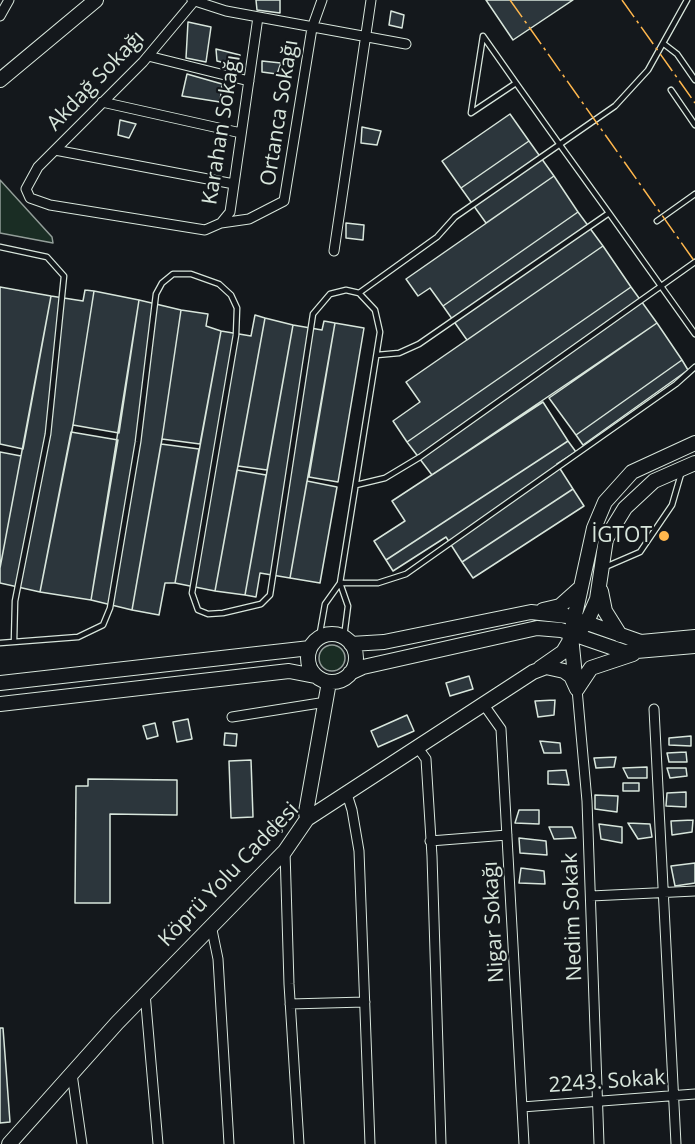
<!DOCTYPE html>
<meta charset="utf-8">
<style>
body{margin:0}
canvas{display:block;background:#14181c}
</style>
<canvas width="695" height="1144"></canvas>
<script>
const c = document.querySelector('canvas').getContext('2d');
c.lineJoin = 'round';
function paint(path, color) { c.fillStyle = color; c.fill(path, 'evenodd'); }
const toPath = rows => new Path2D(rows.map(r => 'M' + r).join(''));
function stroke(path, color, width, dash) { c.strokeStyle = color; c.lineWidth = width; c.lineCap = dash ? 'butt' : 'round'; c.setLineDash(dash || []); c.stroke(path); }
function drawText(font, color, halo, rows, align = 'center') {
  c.font = font + ' "Open Sans",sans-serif'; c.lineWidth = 4.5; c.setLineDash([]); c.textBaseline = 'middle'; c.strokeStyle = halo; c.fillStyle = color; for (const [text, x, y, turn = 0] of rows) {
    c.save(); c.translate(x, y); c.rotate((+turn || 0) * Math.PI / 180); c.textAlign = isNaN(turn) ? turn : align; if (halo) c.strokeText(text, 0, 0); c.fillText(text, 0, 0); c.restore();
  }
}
const green = toPath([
 [0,180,52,237,53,243,0,233,0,180],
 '319 658a13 13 0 1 1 26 0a13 13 0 1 1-26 0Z'
]);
const building = toPath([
 [256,0,280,0,280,13,257,10,256,0],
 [486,0,573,0,513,40,486,0],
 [391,11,404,15,402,28,389,25,391,11],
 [188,22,211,27,206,62,186,58,188,22],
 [216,49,240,55,238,66,217,61,216,49],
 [262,61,281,63,277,74,262,72,262,61],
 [187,74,222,84,220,102,182,96,187,74],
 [510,114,529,141,461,188,442,161,510,114],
 [120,120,136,124,129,138,118,135,120,120],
 [362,127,381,131,377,145,361,143,362,127],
 [529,141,554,176,486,223,461,188,529,141],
 [554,176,578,212,443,306,430,288,418,296,406,279,554,176],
 [578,212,603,246,467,340,443,306,578,212],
 [346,223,364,225,363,240,346,238,346,223],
 [603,246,631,287,407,442,393,421,420,402,406,382,603,246],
 [0,287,51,296,23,449,0,444,0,287],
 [631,287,657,323,432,475,407,442,631,287],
 [85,290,94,291,73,425,40,592,0,583,0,568,51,296,83,301,85,290],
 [94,291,139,300,119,433,73,425,94,291],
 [139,300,181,310,162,439,132,610,91,600,139,300],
 [181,310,208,314,206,326,221,331,200,444,162,439,181,310],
 [255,315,265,318,215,591,175,583,221,331,251,336,255,315],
 [265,318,293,325,267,470,238,466,265,318],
 [324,321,335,323,290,578,260,573,256,597,245,595,293,325,322,330,324,321],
 [335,323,364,328,338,482,309,477,335,323],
 [657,323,682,360,576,435,549,398,657,323],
 [682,360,688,370,583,445,576,435,682,360],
 [543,402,568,441,386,560,374,541,405,521,392,501,543,402],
 [71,432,118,440,91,600,40,592,71,432],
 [568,441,576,452,557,464,573,489,462,562,446,537,393,571,386,560,568,441],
 [161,444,199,449,175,583,165,583,159,615,132,610,161,444],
 [0,452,21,456,0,568,0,452],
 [237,470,266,475,245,595,215,591,237,470],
 [307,481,337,487,320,583,290,578,307,481],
 [573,489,584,506,473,578,462,562,573,489],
 [469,676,473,689,450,696,446,683,469,676],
 [555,700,554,715,538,717,535,701,555,700],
 [407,715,414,731,378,747,371,731,407,715],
 [188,719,192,739,177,742,173,722,188,719],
 [155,723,158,736,147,739,143,726,155,723],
 [225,733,237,734,236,746,224,745,225,733],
 [691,736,691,746,669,745,669,738,691,736],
 [540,741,560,743,561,753,544,753,540,741],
 [686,752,687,762,669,762,667,753,686,752],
 [616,757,614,767,596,768,594,758,616,757],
 [251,760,253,817,231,818,229,761,251,760],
 [647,767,647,778,628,778,623,768,647,767],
 [667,768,686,768,687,776,670,778,667,768],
 [566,770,569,785,548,784,548,771,566,770],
 [88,779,177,780,177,815,110,814,110,903,75,903,76,786,88,786,88,779],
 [623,783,639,783,639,791,623,791,623,783],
 [686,792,686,807,666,806,667,793,686,792],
 [595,795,618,796,617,812,595,809,595,795],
 [519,810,539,810,539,824,515,823,519,810],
 [693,820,692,832,672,835,671,821,693,820],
 [270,821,282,821,282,832,270,831,270,821],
 [628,823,650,824,652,837,638,839,628,823],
 [599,824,622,827,622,843,601,839,599,824],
 [549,827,572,827,576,838,554,839,549,827],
 [519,838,546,841,547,855,520,853,519,838],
 [695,863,695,883,675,886,671,866,695,863],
 [521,868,544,871,545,884,519,883,521,868],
 [0,1028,3,1028,10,1122,0,1123,0,1028]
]);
const lane = toPath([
 [664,44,677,54,695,80],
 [516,83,471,113,483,36,516,83,560,145,609,213,695,334],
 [671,90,695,125],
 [657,221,695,194],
 [0,247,47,257,64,276,48,434,15,601,14,642],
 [359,293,437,237,455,217,615,106,648,70,687,0],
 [377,355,399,353,419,344,609,213],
 [356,485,385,478,420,457,695,262],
 [603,568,640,552,672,505,681,474],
 [340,583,378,583,406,574,676,384,695,367],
 [340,583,348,606,344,637],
 [0,643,78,637,103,625,110,608,138,442,156,294,162,283,173,274,191,274,219,284,231,295,237,308,236,335,192,593,198,610,208,614,223,613,261,604,270,595,313,314,330,294,346,290,359,293,375,310,380,332,340,583,325,604,319,638]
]);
const street = toPath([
 [192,0,226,11,406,44],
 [195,0,143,62,38,167,26,189,30,198,50,205,205,230,221,223,230,212,258,17],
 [0,16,9,0],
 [148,56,249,81],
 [102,102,241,133],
 [55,150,234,184],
 [221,223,249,219,284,201,312,28,322,0],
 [334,251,371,0],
 [577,689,587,801,599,1144],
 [484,705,501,729,524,1144],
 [654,709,676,1144],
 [232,717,326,702],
 [418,748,426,759,432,856,441,1144],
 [347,794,352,810,359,851,370,1144],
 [430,841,507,835],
 [285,851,289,984,299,1144],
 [591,896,695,891],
 [211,925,218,959,229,1144],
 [145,993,158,1144],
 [290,1004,365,1002],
 [72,1074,82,1144],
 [522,1107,695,1094]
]);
const secondary = toPath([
 [0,80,96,0],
 [601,591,605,611,620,635],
 [543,610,560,606,579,589],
 [581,629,587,622,597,599,606,539,625,508,654,481,695,463],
 '308 658a24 24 0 1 1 48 0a24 24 0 1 1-48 0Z',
 [571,636,576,686],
 [351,644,384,642,531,612,567,616,641,642,695,637],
 [540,668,563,652,569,642,594,528,605,502,632,472,695,443],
 [350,673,363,667,537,628,561,630,625,652,695,646],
 [0,683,310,648],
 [577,689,591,668,633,654],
 [0,704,289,671,315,676],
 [307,819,306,812,329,682],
 [9,1144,117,1023,285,851,307,819,533,672,546,667,564,671,571,676,577,689]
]);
const power = toPath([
 [510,0,695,262],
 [622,0,695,103]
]);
const markers = [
 [664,536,6,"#ffb74d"]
];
const streetNames = [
 ["Akdağ Sokağı",96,81,-46],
 ["Ortanca Sokağı",280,113,-81],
 ["Karahan Sokağı",222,130,-81],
 ["Köprü Yolu Caddesi",229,875,-46],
 ["Nedim Sokak",573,917,-92],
 ["Nigar Sokağı",494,922,-93],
 ["2243. Sokak",607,1082,-4]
];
const poiNames = [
 ["İGTOT",652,536]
];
paint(green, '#1a2d24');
stroke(green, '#939e99', 1.5);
paint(building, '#2c363c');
stroke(building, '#d8e6dc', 1.5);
stroke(lane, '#d8e6dc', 7);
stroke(street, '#d8e6dc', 11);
stroke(secondary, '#d8e6dc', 16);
stroke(lane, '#14181c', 4.5);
stroke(street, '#14181c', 9);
stroke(secondary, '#14181c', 14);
stroke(power, '#ffb74d', 1.5, [21, 4.5, 3, 4.5]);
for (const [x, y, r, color] of markers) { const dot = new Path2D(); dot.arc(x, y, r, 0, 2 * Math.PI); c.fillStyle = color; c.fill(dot); stroke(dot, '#14181c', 2); }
drawText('21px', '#d8e6dc', '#14181c', streetNames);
drawText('21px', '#d8e6dc', '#14181c', poiNames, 'right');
</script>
